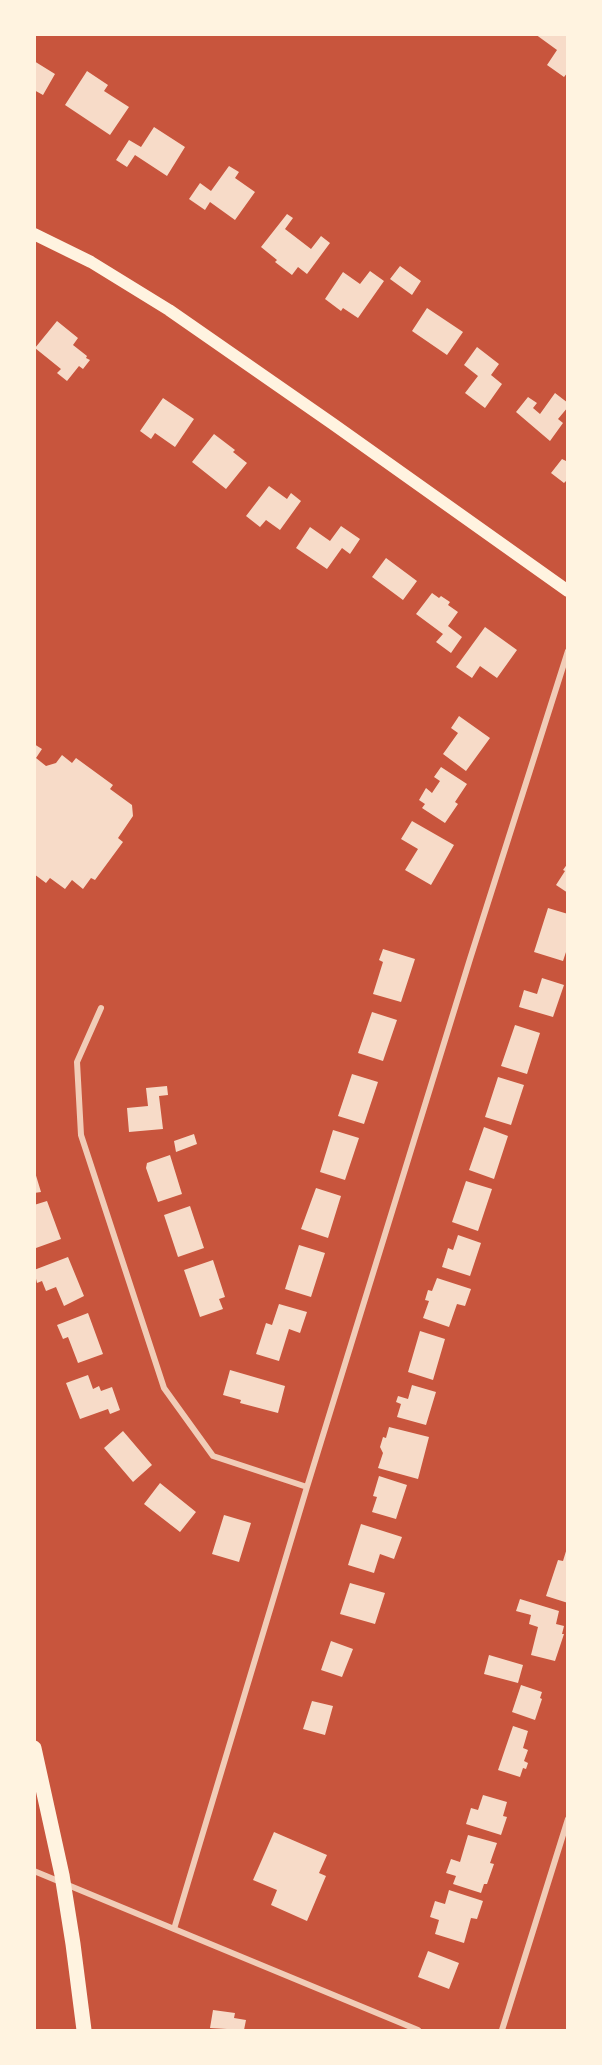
<!DOCTYPE html>
<style>
body{margin:0}
#map{position:relative;width:602px;height:2065px;overflow:hidden;background:#c8553d;font-family:"Exo 2",sans-serif}
canvas{display:block}
.frame{position:absolute;inset:0;border:36px solid #fff3e0;pointer-events:none}
</style>
<div id="map">
<canvas width="602" height="2065"></canvas>
<div class="frame"></div>
</div>
<script>
const c = document.querySelector('canvas').getContext('2d');
c.lineJoin = 'round';
function paint(path, color) { c.fillStyle = color; c.fill(path, 'evenodd'); }
const toPath = rows => new Path2D(rows.map(r => 'M' + r).join(''));
function stroke(path, color, width, dash) { c.strokeStyle = color; c.lineWidth = width; c.lineCap = dash ? 'butt' : 'round'; c.setLineDash(dash || []); c.stroke(path); }
const building = toPath([
 [535,34,568,34,568,72,564,77,547,65,557,50],
 [34,61,55,74,43,95,34,90],
 [87,71,108,85,104,91,129,107,110,135,65,105],
 [154,127,185,147,167,176,135,155,127,167,116,160,129,140,141,147],
 [229,166,239,172,235,178,255,192,235,220,210,202,205,210,189,199,200,183,211,191],
 [287,214,293,218,285,229,311,249,321,236,330,243,307,274,298,267,292,275,275,262,277,260,261,247],
 [400,266,421,281,412,295,390,279],
 [370,271,384,281,358,318,343,308,341,311,325,299,343,272,360,284],
 [427,308,463,332,447,355,412,331],
 [57,321,78,338,73,345,87,356,86,358,90,360,83,369,79,366,67,381,57,373,61,369,35,348],
 [477,347,499,364,491,375,502,384,485,408,465,393,478,376,464,365],
 [555,393,568,403,568,407,558,419,563,423,550,441,516,412,528,397,537,403,533,408,540,414],
 [163,398,194,419,175,447,155,433,151,439,140,431],
 [214,434,235,450,233,452,247,463,226,489,192,462],
 [562,459,568,462,568,479,564,483,551,473],
 [269,486,287,499,291,493,301,501,280,530,266,520,260,527,246,516],
 [341,526,360,539,350,554,342,548,327,569,296,548,310,527,330,541],
 [386,558,417,581,403,600,372,577],
 [432,593,439,598,441,596,450,602,448,605,458,612,448,626,462,637,451,653,436,642,443,634,416,614],
 [485,627,517,650,497,678,480,666,472,678,456,667],
 [459,716,490,738,466,771,443,754,458,733,451,728],
 [34,744,42,749,36,758,46,766,56,763,62,755,72,763,76,758,113,785,110,789,132,805,133,816,118,838,123,842,95,880,91,878,83,889,72,880,65,889,50,878,46,883,34,874],
 [441,767,467,784,455,802,458,804,445,823,422,808,425,804,419,800,426,788,432,793,440,781,434,777],
 [412,821,454,845,431,885,405,870,418,849,401,839],
 [568,863,568,893,556,885,565,871,563,870],
 [548,908,568,914,568,946,563,961,534,952],
 [383,949,415,959,401,1002,373,994,383,962,379,960],
 [542,978,564,985,553,1017,519,1007,524,990,537,994],
 [372,1012,397,1020,383,1061,358,1053],
 [515,1025,540,1033,527,1074,501,1066],
 [352,1074,378,1082,364,1124,338,1116],
 [498,1077,524,1085,511,1125,485,1117],
 [167,1086,168,1095,159,1096,163,1129,129,1132,127,1108,148,1106,146,1088],
 [484,1127,508,1136,494,1179,469,1170],
 [333,1130,359,1138,345,1180,320,1172],
 [194,1134,197,1144,176,1152,174,1141],
 [170,1155,182,1194,158,1202,146,1168,147,1163],
 [34,1169,41,1192,34,1193],
 [466,1181,492,1189,478,1231,452,1222],
 [316,1188,341,1196,328,1238,301,1229],
 [47,1201,61,1239,36,1248,34,1205],
 [190,1206,204,1248,178,1257,164,1215],
 [458,1235,481,1243,470,1276,442,1267,448,1248,453,1250],
 [299,1245,325,1253,311,1297,285,1289],
 [68,1257,84,1296,64,1306,56,1287,46,1291,42,1281,37,1283,34,1270],
 [213,1260,225,1297,219,1299,223,1309,200,1317,184,1270],
 [437,1278,471,1289,465,1306,457,1304,449,1327,423,1318,429,1301,425,1300,428,1290,432,1291],
 [279,1304,307,1312,300,1333,289,1329,279,1361,256,1354,266,1323,272,1325],
 [88,1313,103,1354,78,1363,68,1337,63,1339,57,1325],
 [420,1331,445,1339,433,1380,408,1372],
 [230,1370,285,1386,278,1413,240,1403,241,1400,223,1395],
 [88,1375,93,1389,99,1386,101,1391,112,1387,120,1410,110,1414,108,1409,80,1419,66,1383],
 [412,1385,436,1392,426,1425,397,1417,401,1404,396,1402,398,1396,408,1399],
 [389,1427,429,1437,418,1479,378,1468,383,1453,380,1447,383,1437,386,1438],
 [123,1431,152,1465,133,1482,104,1448],
 [379,1476,407,1485,396,1519,372,1512,377,1497,373,1496],
 [160,1483,196,1512,180,1532,144,1504],
 [224,1515,251,1523,239,1562,212,1554],
 [361,1524,402,1537,394,1559,380,1554,374,1573,348,1565],
 [567,1548,568,1548,568,1603,546,1596,558,1560,563,1561],
 [350,1583,385,1593,375,1624,340,1614],
 [520,1599,559,1611,556,1624,564,1626,562,1634,564,1634,555,1661,531,1655,538,1627,529,1624,531,1615,516,1611],
 [331,1641,353,1649,342,1677,321,1670],
 [489,1655,523,1665,518,1683,484,1674],
 [521,1685,542,1692,540,1698,542,1699,535,1720,512,1712],
 [312,1701,333,1706,325,1735,303,1729],
 [513,1726,528,1731,523,1748,528,1750,524,1761,528,1763,526,1769,523,1768,520,1777,498,1770],
 [483,1795,507,1802,503,1816,507,1817,501,1835,466,1824,471,1808,478,1810],
 [274,1832,327,1855,319,1873,326,1876,307,1921,271,1905,277,1890,253,1880],
 [468,1835,497,1843,490,1863,494,1864,487,1884,484,1884,481,1893,453,1884,456,1876,446,1873,451,1859,460,1862],
 [449,1890,483,1901,477,1919,471,1918,464,1943,435,1934,439,1920,430,1917,435,1901,445,1904],
 [428,1951,459,1963,449,1989,418,1977],
 [213,2010,235,2013,234,2018,246,2020,244,2030,210,2028]
]);
const minor = toPath([
 [101,1008,77,1062,81,1135,164,1388,213,1456,307,1487],
 [34,1871,418,2030],
 [174,1929,307,1487,470,959,568,651],
 [502,2030,568,1819]
]);
const secondary = toPath([
 [34,234,91,262,169,310,333,424,568,591]
]);
const motorway = toPath([
 [34,1748,62,1875,73,1944,84,2030]
]);
paint(building, '#f7dbc8');
stroke(minor, '#f1ccb7', 6);
stroke(secondary, '#fff3e0', 12);
stroke(motorway, '#fff3e0', 15);
</script>
